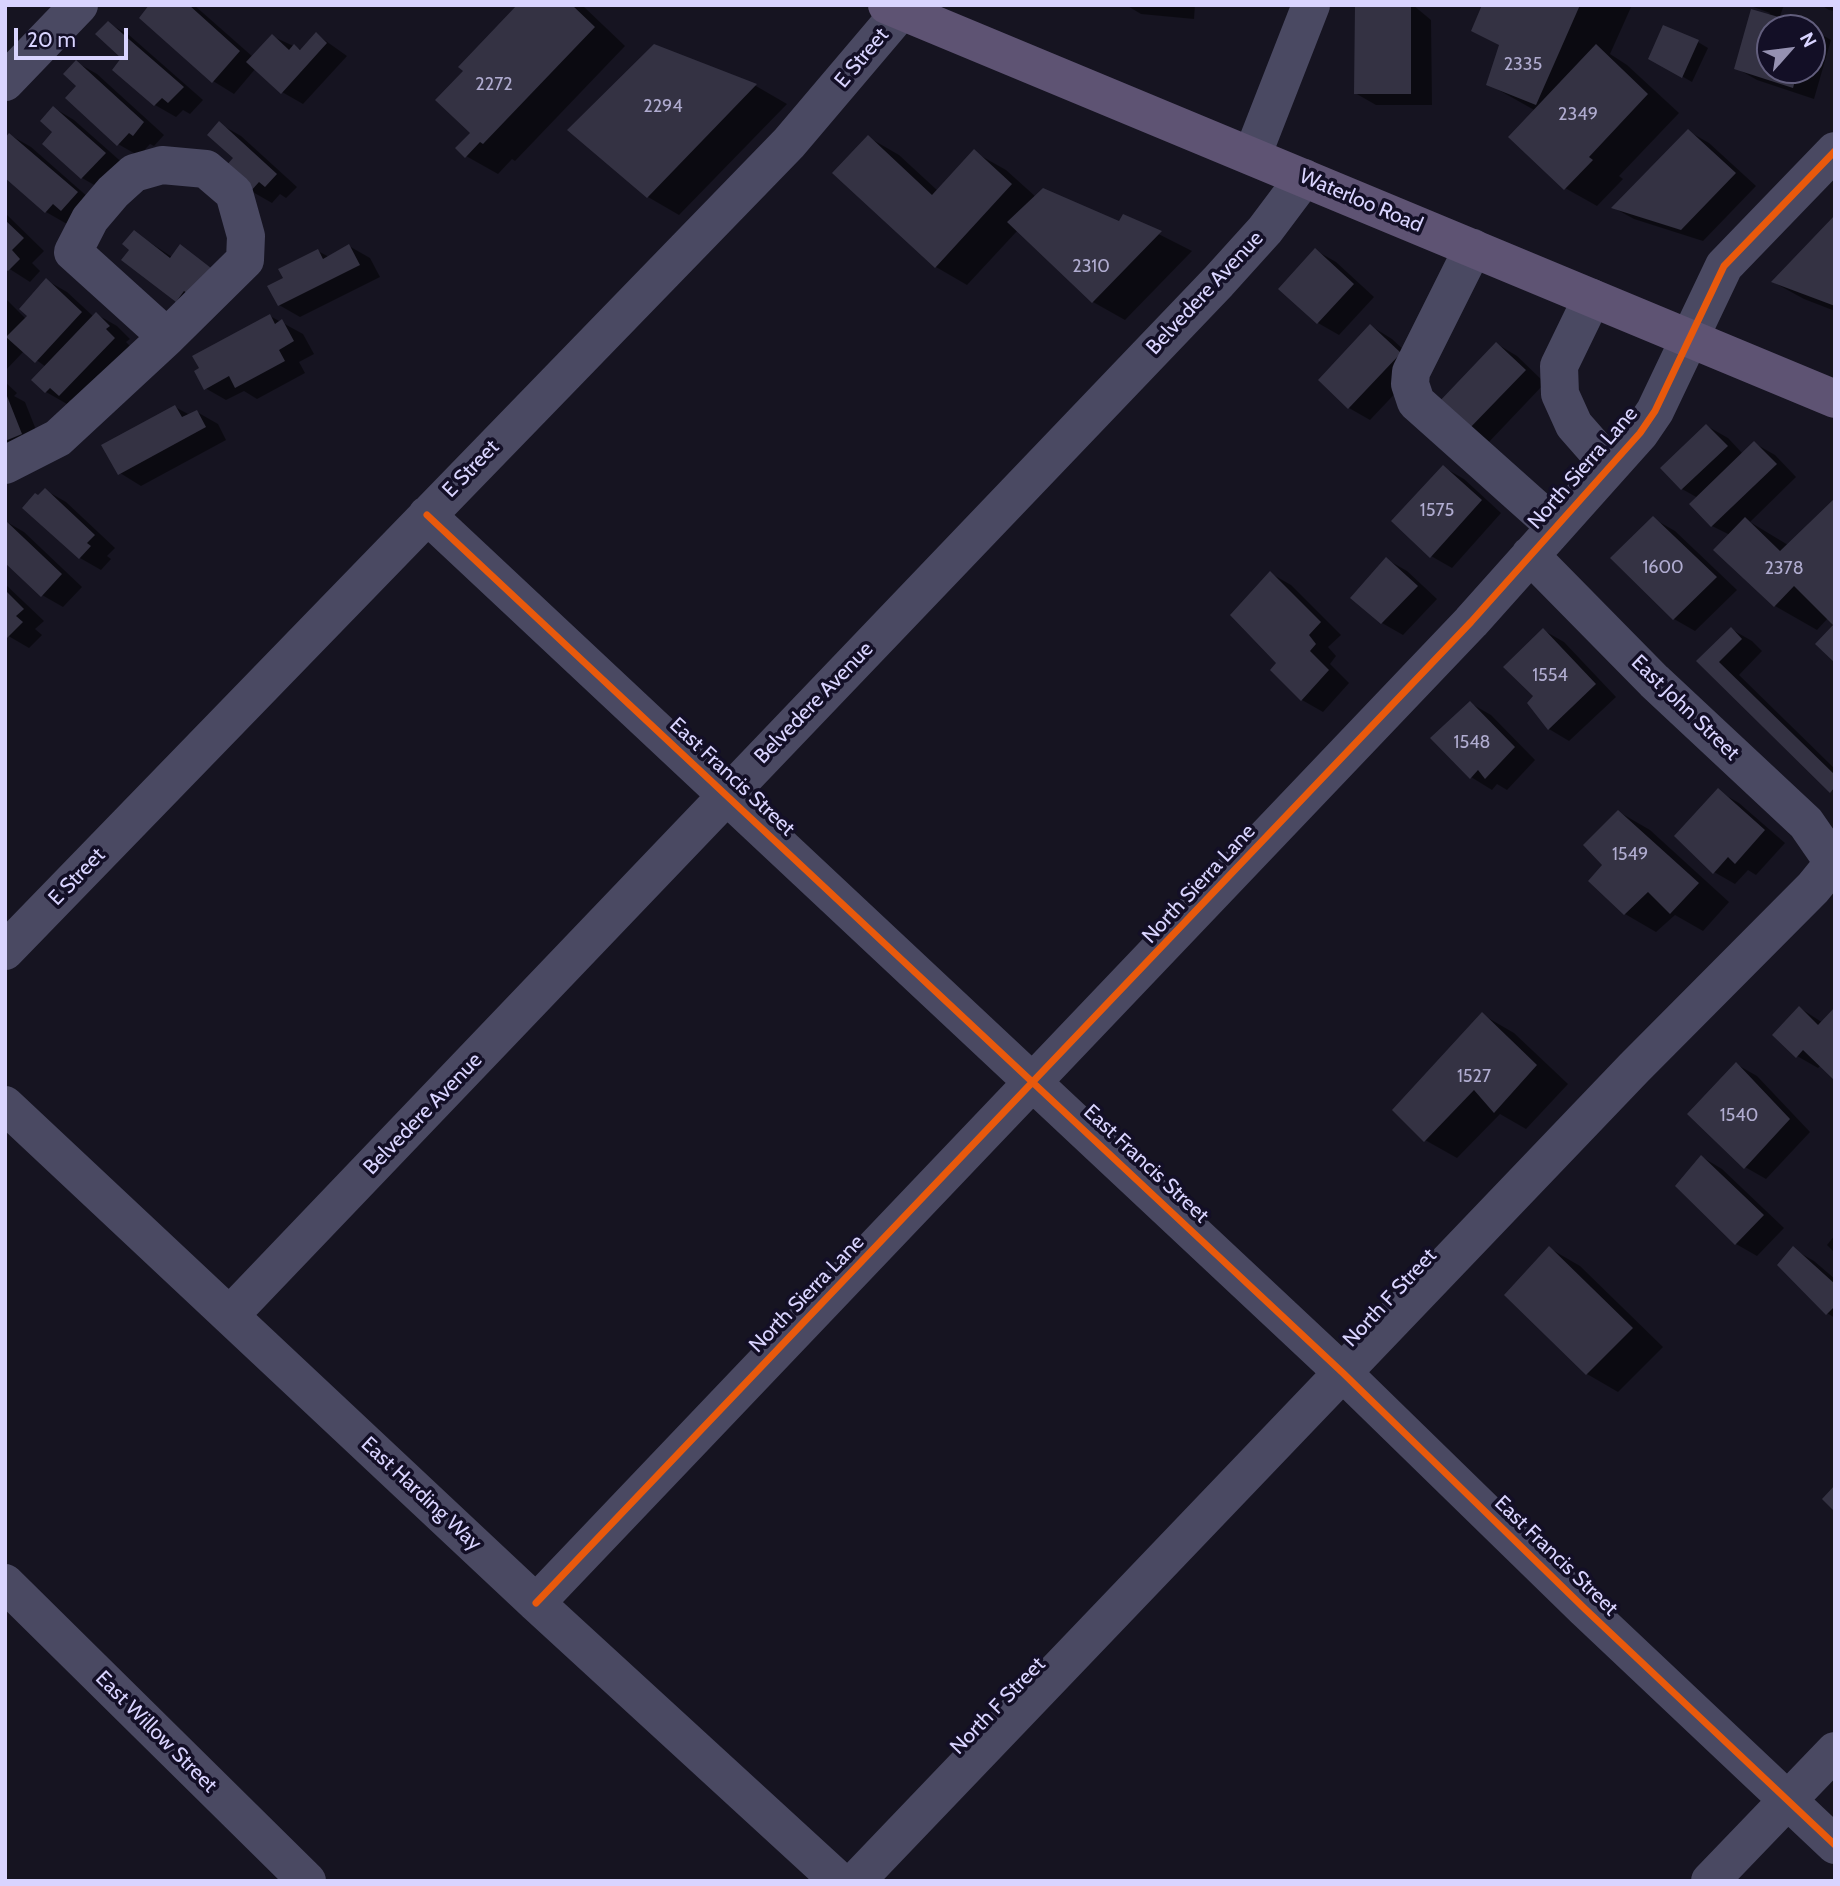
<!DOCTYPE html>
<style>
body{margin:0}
#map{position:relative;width:1840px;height:1886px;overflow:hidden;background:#161421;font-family:Cabin,sans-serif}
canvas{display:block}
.frame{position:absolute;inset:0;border:7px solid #d9d4ff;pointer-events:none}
.north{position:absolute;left:1756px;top:14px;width:70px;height:70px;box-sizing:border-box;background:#130f26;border:2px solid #625e7d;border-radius:50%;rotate:62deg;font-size:19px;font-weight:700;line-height:28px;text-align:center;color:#d9d4ff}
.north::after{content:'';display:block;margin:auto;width:24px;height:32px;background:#9591b1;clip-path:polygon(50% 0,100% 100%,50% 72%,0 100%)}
.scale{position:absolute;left:14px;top:28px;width:114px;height:32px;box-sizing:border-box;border:4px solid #d9d4ff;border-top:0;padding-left:9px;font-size:21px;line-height:24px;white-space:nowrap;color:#d9d4ff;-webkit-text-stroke:5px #130f26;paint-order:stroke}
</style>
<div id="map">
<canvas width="1840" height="1886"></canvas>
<div class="frame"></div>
<div class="north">N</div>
<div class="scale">20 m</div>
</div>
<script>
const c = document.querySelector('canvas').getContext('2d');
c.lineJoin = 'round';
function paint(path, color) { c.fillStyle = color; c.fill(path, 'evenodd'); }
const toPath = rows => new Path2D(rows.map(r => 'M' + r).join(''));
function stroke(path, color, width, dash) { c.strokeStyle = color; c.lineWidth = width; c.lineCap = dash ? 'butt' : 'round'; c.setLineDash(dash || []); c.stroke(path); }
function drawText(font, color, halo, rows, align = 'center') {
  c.font = font + ' Cabin,sans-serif'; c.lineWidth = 7; c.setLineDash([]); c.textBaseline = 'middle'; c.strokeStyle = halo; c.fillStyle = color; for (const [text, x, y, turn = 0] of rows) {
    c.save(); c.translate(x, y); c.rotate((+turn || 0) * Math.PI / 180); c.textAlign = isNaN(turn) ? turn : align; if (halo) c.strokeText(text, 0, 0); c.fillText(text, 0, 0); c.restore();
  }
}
const shadow = toPath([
 [152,5,194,5,253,57,272,36,302,50,316,34,347,56,303,104,282,92,256,68,234,94,213,81],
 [519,5,582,5,625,46,515,161,512,159,498,174,466,156,473,133,466,71],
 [1126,5,1195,5,1194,19,1141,14],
 [1413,5,1431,20,1432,105,1376,105,1355,93,1356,6],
 [1484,5,1632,5,1610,54,1627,65,1679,113,1619,176,1623,179,1597,206,1565,188,1536,111,1488,84,1501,46],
 [1748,5,1784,5,1779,19,1809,28,1770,28,1770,70,1812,70,1812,29,1831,40,1814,99,1757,80,1736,68,1770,13],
 [1821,5,1835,5,1835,11,1829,10],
 [108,23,129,35,203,100,190,114,183,110,176,117,155,105,124,58],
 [1698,42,1708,48,1692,82,1650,58],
 [655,46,756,86,787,104,679,215,648,197],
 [76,62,97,74,164,135,154,146,150,144,139,156,118,144,79,86],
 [54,108,74,120,126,166,103,190,82,178,44,144,54,132],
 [220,124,241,136,297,187,286,198,280,194,272,203,251,191],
 [1688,131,1709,143,1756,186,1703,241,1634,219,1614,208],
 [10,135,31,147,97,205,67,224,46,212],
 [868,137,899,155,938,191,974,152,1006,170,1036,197,1120,223,1123,216,1192,251,1125,320,1093,302,1018,230,967,285,936,267],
 [5,213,44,251,32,263,40,271,30,282,5,266],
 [1835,218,1835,311,1804,299,1773,282],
 [134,232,172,257,180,247,230,281,177,301],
 [349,246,370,258,380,277,300,317,279,305,285,279,318,251,329,257],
 [1315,250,1336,262,1374,297,1339,335,1318,323,1280,288],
 [46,280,67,292,94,317,96,314,117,326,130,339,126,342,135,351,80,407,70,400,67,404,46,392,46,367,24,351,5,371,5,298,26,319],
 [270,316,303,334,314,354,299,362,305,373,257,399,244,391,226,400,205,388],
 [1371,326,1392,339,1421,366,1370,420,1349,408],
 [1497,344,1517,356,1545,383,1488,443,1467,431],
 [5,382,17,393,14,396,25,402,42,445,5,461],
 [175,407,190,415,197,412,218,424,226,440,141,486,120,473],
 [1707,426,1728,438,1743,454,1754,443,1775,455,1796,477,1750,522,1788,545,1828,618,1817,630,1775,606,1716,550,1730,535,1712,526,1698,498,1682,489,1662,468],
 [1443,467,1464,479,1501,513,1452,568,1431,556],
 [45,490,66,502,115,548,107,556,111,559,101,570,80,558,39,497],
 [1654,519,1675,531,1737,590,1695,631,1674,619],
 [5,521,24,532,82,587,63,607,42,595],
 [1386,559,1407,571,1437,599,1403,635,1382,623,1353,597],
 [1270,573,1291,585,1341,635,1328,647,1336,656,1330,664,1349,683,1323,712,1302,700,1273,670,1278,663],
 [5,584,44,621,35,629,42,635,29,648,5,634],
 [1731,629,1752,641,1762,651,1739,675,1835,769,1835,793,1698,661],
 [1543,630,1564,642,1616,697,1569,741,1549,729,1536,696],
 [1470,703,1491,715,1535,760,1507,790,1497,784,1492,790,1471,777],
 [1718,791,1739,803,1785,843,1756,875,1748,870,1735,884,1714,872],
 [1619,812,1650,830,1729,902,1703,931,1675,915,1656,932,1625,914,1605,865],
 [1800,1008,1823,1023,1821,1065,1818,1068,1797,1056],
 [1483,1015,1514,1033,1568,1084,1526,1129,1500,1114,1457,1158,1425,1140],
 [1736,1064,1757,1076,1810,1132,1766,1179,1745,1167],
 [1702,1157,1722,1169,1784,1228,1757,1256,1736,1244,1678,1185],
 [1835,1235,1835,1253,1827,1245],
 [1549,1248,1580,1266,1663,1347,1618,1392,1587,1374],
 [1793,1249,1814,1261,1835,1279,1835,1318,1827,1313]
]);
const building = toPath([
 [149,5,189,5,240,51,212,83,139,18],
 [517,5,572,5,595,27,483,144,480,142,465,158,455,148,470,133,435,100,463,71,458,67],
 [1355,5,1411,7,1411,94,1354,94],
 [1482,5,1580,5,1536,105,1486,85,1499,45,1471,31],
 [1751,9,1813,27,1770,28,1770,70,1798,70,1793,88,1734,69],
 [108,21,184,87,168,103,162,98,154,106,112,70,121,58,95,34],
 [1663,25,1699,40,1682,78,1648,59],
 [316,32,327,43,281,94,246,62,272,34,289,50,294,44,300,50],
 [654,44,757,84,647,198,567,130],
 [1596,44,1648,94,1589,157,1593,160,1564,190,1508,137],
 [76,60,144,122,133,136,129,133,117,146,65,98,76,86,63,74],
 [53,106,106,153,81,179,42,144,52,132,40,121],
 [219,121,277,174,265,187,259,182,250,192,224,168,233,158,207,135],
 [1688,129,1736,173,1681,230,1611,208],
 [9,133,78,192,61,211,53,204,45,213,5,178,5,138],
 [868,135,932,195,974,149,1012,184,935,268,832,173],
 [1043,188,1119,221,1123,214,1162,231,1092,303,1007,222],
 [1835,215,1835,306,1771,282],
 [5,220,24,238,12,250,20,259,8,271,5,269],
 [134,230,170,258,180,244,211,268,190,295,184,291,176,302,121,260,129,250,122,244],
 [349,244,360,265,278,306,267,286,283,278,278,269,318,249,323,259],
 [1315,248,1354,284,1317,324,1278,289],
 [46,278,82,312,35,363,6,337,27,316,19,309],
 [96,312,110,326,106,329,115,338,59,396,50,388,45,393,31,380],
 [270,314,275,324,282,319,294,341,279,350,285,361,235,388,229,376,204,390,194,371,199,368,192,356],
 [1370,324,1401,353,1348,409,1318,380],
 [1496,342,1526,370,1466,432,1437,404],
 [5,391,22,434,5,441],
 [175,405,182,417,197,410,206,427,118,475,101,445],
 [1706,424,1728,446,1681,490,1660,468],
 [1754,441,1777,464,1711,527,1689,504],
 [1443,465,1482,500,1430,558,1391,521],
 [45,488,95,535,87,543,91,546,79,559,22,508,35,493,38,495],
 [1835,498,1835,663,1815,644,1833,625,1794,586,1774,607,1713,550,1745,517,1780,551],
 [1653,516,1717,577,1673,620,1610,558],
 [5,520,62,574,41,597,5,563],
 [1386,557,1418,586,1381,624,1350,598],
 [1270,571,1321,622,1309,635,1316,644,1310,651,1329,670,1301,701,1270,670,1276,663,1230,615],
 [5,590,24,609,16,616,23,622,7,638],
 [1731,627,1742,639,1719,662,1835,775,1835,787,1830,793,1696,661],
 [1543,628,1596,684,1548,730,1527,703,1533,696,1503,667],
 [1470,701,1515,747,1485,779,1478,770,1470,779,1430,738],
 [1718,788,1765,830,1735,864,1728,857,1713,874,1674,836],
 [1618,810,1699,883,1670,914,1648,892,1624,915,1588,881,1602,865,1583,845],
 [1799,1006,1818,1025,1835,1007,1835,1081,1803,1050,1796,1058,1772,1035],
 [1482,1012,1537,1065,1494,1113,1474,1090,1424,1142,1392,1110],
 [1736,1062,1790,1119,1744,1169,1687,1114],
 [1701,1155,1764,1215,1735,1245,1675,1186],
 [1549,1246,1633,1328,1586,1375,1504,1295],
 [1793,1246,1835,1284,1835,1306,1826,1315,1777,1265],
 [1835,1485,1835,1512,1822,1499]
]);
const minor = toPath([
 [5,82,79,5],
 [1252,156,1311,5],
 [1473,248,1411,372,1410,384,1416,402,1556,527],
 [1592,298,1559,366,1560,394,1574,425,1610,466],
 [5,465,58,438,167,337,245,260,246,236,234,193,206,169,162,165,134,173,113,192,90,219,73,252,167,337],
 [427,515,1344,1374,1585,1609,1835,1845],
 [1530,555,1654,681,1806,823,1835,865],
 [5,951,789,143,901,11],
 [5,1105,536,1603,839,1881],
 [230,1315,1218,282,1265,230,1304,178],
 [5,1583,307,1881],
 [536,1603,1471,622,1640,433,1655,411,1724,266,1835,151],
 [856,1881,1634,1068,1813,888,1835,861],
 [1710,1881,1835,1751]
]);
const major = toPath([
 [887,5,1835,399]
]);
const cycleway = toPath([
 [427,515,1344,1374,1585,1609,1835,1845],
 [536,1603,1471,622,1640,433,1655,411,1724,266,1835,151]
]);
const numberNames = [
 ["2335",1523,65],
 ["2272",494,85],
 ["2294",663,107],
 ["2349",1578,115],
 ["2310",1091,267],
 ["1575",1437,511],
 ["1600",1663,568],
 ["2378",1784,569],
 ["1554",1550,676],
 ["1548",1472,743],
 ["1549",1630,855],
 ["1527",1474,1077],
 ["1540",1739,1116]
];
const streetNames = [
 ["E Street",862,58,-50],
 ["Waterloo Road",1361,201,23],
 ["Belvedere Avenue",1205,293,-47],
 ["North Sierra Lane",1583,468,-49],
 ["E Street",471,469,-46],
 ["Belvedere Avenue",814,703,-46],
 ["East John Street",1685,708,44],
 ["East Francis Street",732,777,43],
 ["E Street",77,877,-46],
 ["North Sierra Lane",1199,884,-47],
 ["Belvedere Avenue",423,1114,-46],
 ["East Francis Street",1146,1164,43],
 ["North Sierra Lane",807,1294,-46],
 ["North F Street",1390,1298,-47],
 ["East Harding Way",421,1494,43],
 ["East Francis Street",1556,1556,44],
 ["North F Street",998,1706,-46],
 ["East Willow Street",156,1732,45]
];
paint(shadow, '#0007');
paint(building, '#343243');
stroke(minor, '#4a4962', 38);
stroke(major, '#5e5373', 38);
stroke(cycleway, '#e8590c', 7);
drawText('18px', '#b0acd0', null, numberNames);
drawText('21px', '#d9d4ff', '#130f26', streetNames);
</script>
